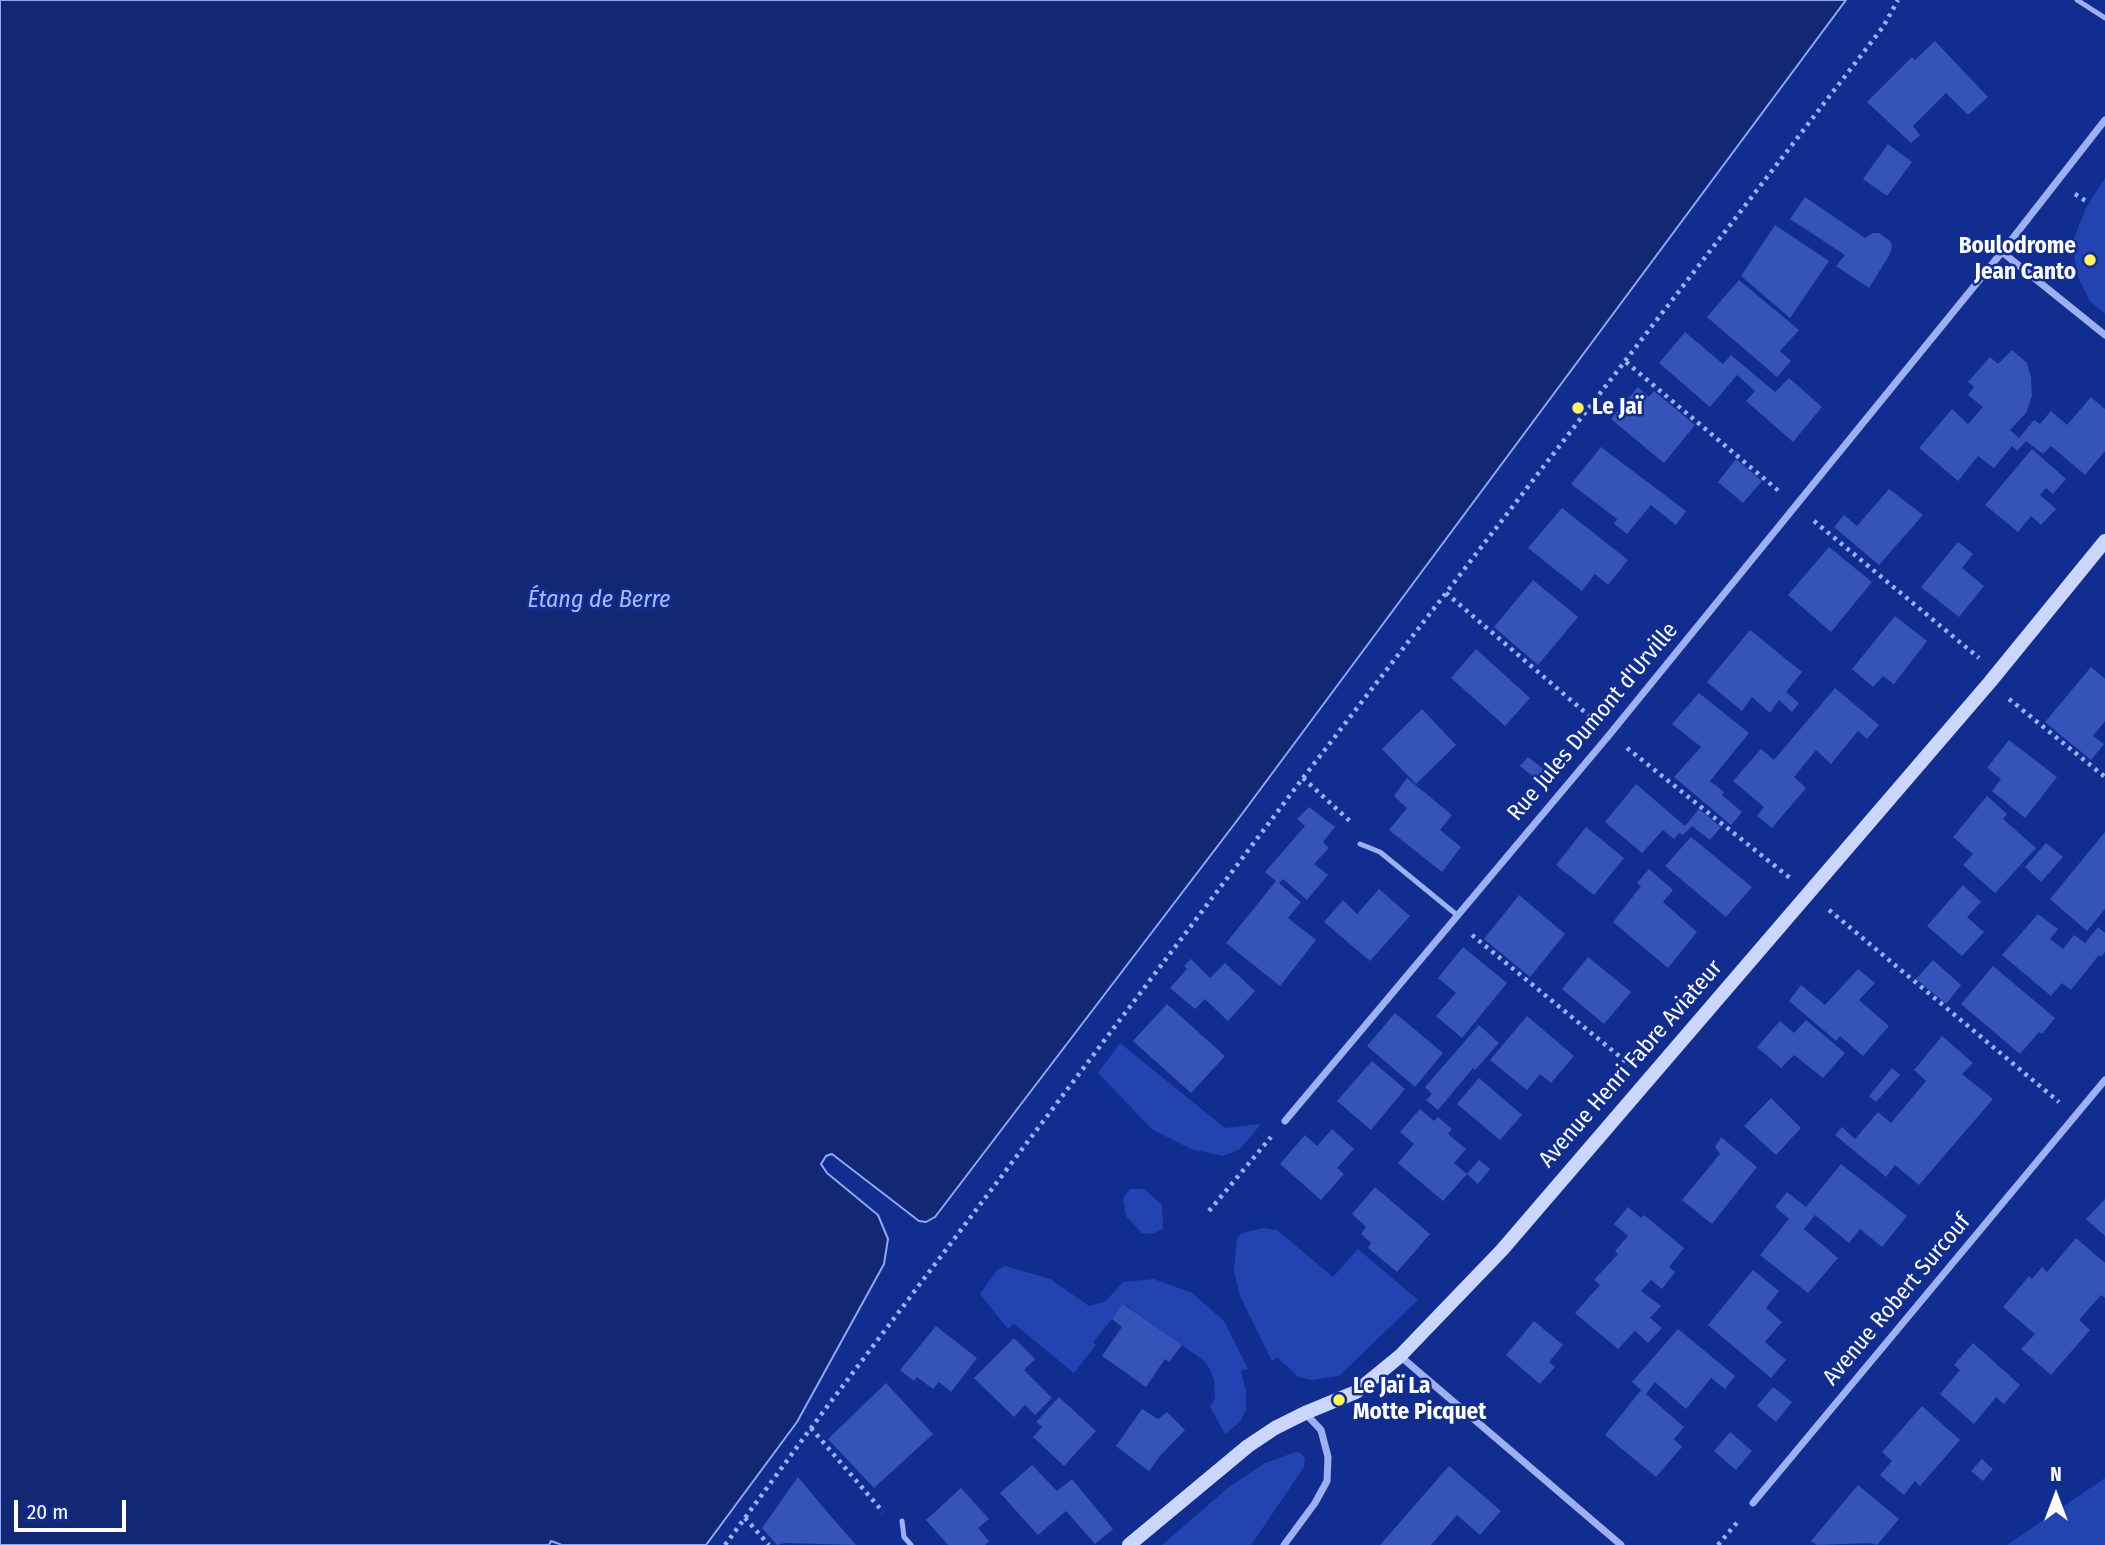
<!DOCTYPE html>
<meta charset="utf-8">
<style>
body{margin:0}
#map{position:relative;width:2105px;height:1545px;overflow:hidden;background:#112d90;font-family:"Fira Sans Condensed",sans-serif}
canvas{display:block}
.north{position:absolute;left:2021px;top:1461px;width:70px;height:70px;-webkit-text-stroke:5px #112d90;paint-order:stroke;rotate:0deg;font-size:19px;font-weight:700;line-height:28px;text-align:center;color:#fff}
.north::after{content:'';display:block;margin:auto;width:24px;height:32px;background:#fff;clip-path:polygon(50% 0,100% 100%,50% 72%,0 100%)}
.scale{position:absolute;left:14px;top:1500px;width:112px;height:32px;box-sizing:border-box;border:4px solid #fff;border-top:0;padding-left:9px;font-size:21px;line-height:24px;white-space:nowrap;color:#fff;-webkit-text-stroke:5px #112d90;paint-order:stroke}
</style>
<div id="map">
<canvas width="2105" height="1545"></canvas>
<div class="north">N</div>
<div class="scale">20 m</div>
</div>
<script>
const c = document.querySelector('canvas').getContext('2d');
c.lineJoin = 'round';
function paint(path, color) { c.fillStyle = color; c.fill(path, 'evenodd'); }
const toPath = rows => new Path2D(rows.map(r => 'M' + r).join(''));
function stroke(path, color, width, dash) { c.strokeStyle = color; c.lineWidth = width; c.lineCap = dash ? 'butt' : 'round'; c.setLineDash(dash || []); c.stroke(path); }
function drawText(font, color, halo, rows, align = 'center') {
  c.font = font + ' "Fira Sans Condensed",sans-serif'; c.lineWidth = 5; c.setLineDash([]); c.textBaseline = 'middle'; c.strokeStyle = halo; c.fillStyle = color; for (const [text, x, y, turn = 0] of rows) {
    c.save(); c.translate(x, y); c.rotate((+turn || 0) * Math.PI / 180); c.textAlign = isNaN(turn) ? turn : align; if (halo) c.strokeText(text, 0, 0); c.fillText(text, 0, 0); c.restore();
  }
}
const green = toPath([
 [2105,178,2105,314,2090,301,2078,277,2072,243,2086,208],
 [1120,1043,1225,1128,1261,1124,1240,1149,1223,1156,1191,1149,1153,1130,1098,1073],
 [1130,1189,1144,1189,1162,1205,1163,1229,1152,1234,1142,1233,1126,1216,1123,1198],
 [1263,1228,1277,1230,1333,1277,1358,1249,1418,1300,1339,1376,1312,1380,1298,1377,1277,1357,1272,1361,1240,1296,1234,1271,1237,1238,1242,1233],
 [1005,1266,1050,1279,1089,1306,1105,1302,1123,1282,1154,1279,1192,1293,1224,1321,1248,1369,1241,1371,1246,1391,1246,1409,1240,1422,1225,1434,1210,1407,1215,1398,1214,1380,1210,1369,1204,1361,1124,1304,1093,1342,1096,1345,1074,1373,1014,1324,1008,1329,980,1294,997,1270],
 [1296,1452,1302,1454,1305,1459,1304,1467,1251,1545,1162,1545,1229,1487,1265,1463],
 [2105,1478,2105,1545,2007,1545]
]);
const water = toPath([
 [0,0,1846,0,1239,818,935,1217,926,1222,919,1221,832,1154,826,1156,821,1164,827,1173,878,1215,888,1239,884,1264,797,1422,706,1545,562,1545,551,1541,549,1545,0,1545,0,0]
]);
const building = toPath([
 [1935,41,1988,97,1968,115,1946,93,1913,126,1920,135,1911,143,1867,102,1912,57,1915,60],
 [1888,144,1912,162,1887,196,1863,179],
 [1805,197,1865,238,1873,233,1879,233,1890,241,1892,246,1890,254,1869,288,1836,266,1845,255,1790,219],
 [1775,225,1829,261,1790,318,1741,276],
 [1739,280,1799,330,1780,351,1791,361,1777,377,1707,317],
 [1685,332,1723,364,1731,355,1775,392,1789,378,1822,407,1793,442,1746,401,1755,391,1737,375,1710,407,1659,363],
 [2012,350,2027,363,2031,377,2032,396,2026,413,2010,430,2019,438,2034,420,2040,424,2051,411,2067,425,2091,397,2105,409,2105,451,2085,475,2051,446,2043,454,2026,441,2017,451,2012,446,1994,468,1978,456,1958,481,1919,448,1952,409,1968,424,1983,407,1968,395,1974,387,1968,382,1990,357,1998,364],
 [1638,387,1649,397,1654,391,1695,425,1664,463,1611,419],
 [1601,447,1686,511,1676,525,1651,505,1627,534,1614,524,1617,519,1571,484],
 [2032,449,2066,479,2053,494,2046,488,2040,495,2056,509,2041,525,2031,516,2018,532,1985,505],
 [1736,459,1762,481,1743,503,1718,482],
 [1889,489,1923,515,1879,565,1834,527,1844,515,1857,526],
 [1562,508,1628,560,1608,585,1595,574,1582,591,1528,548],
 [1958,542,1973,554,1962,568,1984,586,1959,617,1921,587],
 [1829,547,1872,582,1831,632,1788,595],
 [1533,580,1578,617,1538,665,1494,627],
 [1895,616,1927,641,1894,684,1883,676,1873,687,1852,669],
 [1750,630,1802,672,1786,692,1799,703,1792,712,1779,700,1770,713,1752,697,1742,711,1707,682],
 [1476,649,1530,698,1505,726,1451,678],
 [2091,667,2105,679,2105,721,2093,736,2104,744,2091,760,2045,722],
 [1835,688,1879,725,1867,739,1858,731,1831,764,1816,750,1794,777,1806,788,1772,828,1757,816,1764,807,1733,781,1761,749,1774,760],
 [1699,693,1749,733,1710,781,1724,792,1722,795,1742,812,1731,825,1674,777,1701,747,1672,724],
 [1422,709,1456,745,1416,784,1382,749],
 [2009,740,2057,777,2025,818,1992,791,2001,779,1987,768],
 [1528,757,1546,771,1541,783,1520,766],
 [1407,778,1452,815,1440,830,1461,847,1442,872,1389,830,1407,808,1394,796],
 [1636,784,1685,826,1699,809,1721,827,1710,840,1692,826,1683,835,1679,833,1674,839,1663,830,1642,853,1605,822],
 [1987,796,2007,814,2003,819,2036,848,1995,893,1963,865,1973,854,1953,837],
 [1309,807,1335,827,1323,842,1329,848,1314,864,1328,875,1307,900,1283,879,1279,883,1301,902,1288,918,1316,940,1280,986,1226,943,1276,881,1265,872,1305,826,1297,819],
 [1586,827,1624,858,1594,895,1556,865],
 [2105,832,2105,909,2087,931,2050,899],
 [1691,837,1752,887,1726,917,1665,866],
 [2046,843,2063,857,2041,882,2025,867],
 [1649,869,1673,890,1663,902,1697,932,1668,968,1613,922,1641,886,1637,883],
 [1963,885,1981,902,1967,917,1984,932,1962,956,1927,926],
 [1379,889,1410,916,1370,961,1324,922,1343,900,1357,914],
 [1519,895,1565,934,1530,977,1484,939],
 [2038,914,2058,929,2050,939,2063,949,2074,935,2085,943,2098,927,2105,933,2105,952,2101,957,2099,955,2071,990,2062,983,2051,996,2002,955],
 [1463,947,1507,983,1462,1038,1436,1016,1456,993,1438,978],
 [1588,957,1631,992,1604,1024,1562,989],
 [1191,959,1210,978,1225,963,1255,991,1228,1021,1205,999,1195,1009,1170,988,1187,969,1184,966],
 [1933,960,1961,985,1946,1004,1916,979],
 [1993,966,2055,1018,2042,1034,2039,1032,2020,1054,1961,1004],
 [1858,969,1875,983,1859,1000,1889,1026,1863,1056,1840,1036,1836,1041,1789,1001,1801,985,1825,1005],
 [1167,1004,1225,1056,1191,1093,1133,1041],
 [1395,1013,1443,1053,1415,1087,1367,1046],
 [1527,1016,1574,1056,1551,1083,1540,1074,1527,1090,1490,1060],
 [1806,1020,1845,1053,1823,1078,1794,1055,1781,1068,1757,1047,1780,1021,1794,1033],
 [1479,1025,1499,1043,1475,1070,1473,1068,1438,1110,1426,1100,1432,1094,1425,1087],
 [1942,1036,1973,1063,1962,1074,1993,1099,1919,1185,1895,1165,1886,1177,1835,1135,1842,1127,1855,1139,1878,1112,1891,1123,1926,1081,1914,1070],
 [1372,1061,1405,1089,1371,1130,1337,1101],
 [1892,1068,1900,1075,1876,1102,1869,1096],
 [1479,1078,1522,1115,1500,1140,1457,1104],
 [1771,1098,1801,1128,1776,1155,1744,1126],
 [1420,1109,1434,1121,1438,1117,1452,1129,1448,1134,1466,1149,1454,1163,1467,1174,1443,1201,1398,1163,1414,1144,1400,1132],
 [1332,1129,1354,1149,1337,1168,1344,1174,1321,1200,1280,1164,1305,1135,1317,1146],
 [1721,1137,1757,1167,1712,1224,1682,1200,1720,1154,1715,1147],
 [1479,1160,1490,1169,1478,1184,1467,1174],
 [1841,1164,1907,1216,1882,1247,1860,1229,1849,1243,1815,1215,1804,1229,1838,1258,1808,1293,1760,1255,1789,1219,1775,1207,1787,1192,1806,1207],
 [1375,1187,1430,1234,1397,1272,1368,1248,1371,1243,1361,1234,1366,1227,1352,1214],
 [2105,1199,2105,1236,2086,1219],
 [1628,1207,1641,1218,1644,1215,1684,1248,1669,1267,1675,1272,1662,1289,1651,1280,1641,1291,1661,1306,1650,1318,1662,1328,1648,1343,1635,1331,1618,1349,1575,1313,1600,1285,1594,1280,1618,1254,1615,1251,1628,1236,1614,1224],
 [2076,1238,2105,1263,2105,1298,2101,1295,2079,1320,2090,1330,2051,1375,2021,1349,2035,1334,2003,1307,2029,1276,2032,1279,2042,1267,2047,1272],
 [1753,1270,1779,1291,1766,1308,1782,1322,1765,1342,1786,1360,1771,1378,1708,1325],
 [1123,1304,1182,1345,1169,1362,1165,1359,1146,1387,1102,1356,1122,1327,1112,1319],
 [1534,1321,1563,1345,1549,1362,1555,1367,1540,1384,1506,1355],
 [936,1326,977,1358,951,1392,939,1382,933,1389,917,1377,914,1381,900,1370],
 [1678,1329,1735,1376,1725,1389,1711,1378,1686,1409,1655,1382,1646,1394,1684,1427,1674,1439,1682,1447,1656,1477,1605,1435,1641,1390,1632,1382],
 [1014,1338,1035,1359,1024,1370,1052,1398,1035,1415,1025,1405,1014,1417,974,1378],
 [1973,1343,2020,1385,2004,1404,1996,1397,1974,1424,1940,1394,1960,1370,1954,1365],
 [886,1383,933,1434,874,1488,828,1439],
 [1773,1387,1792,1402,1776,1422,1757,1406],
 [1059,1397,1096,1431,1064,1466,1033,1437,1042,1427,1036,1422],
 [1922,1406,1960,1440,1920,1486,1915,1481,1904,1495,1880,1475,1892,1461,1882,1452],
 [1142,1409,1158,1419,1167,1412,1185,1430,1160,1456,1149,1471,1116,1446],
 [1730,1432,1752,1451,1736,1470,1714,1451],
 [1982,1459,1993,1469,1983,1481,1971,1471],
 [1032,1465,1057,1491,1072,1479,1113,1529,1095,1544,1066,1511,1038,1535,1000,1493],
 [1449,1466,1501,1511,1480,1535,1457,1515,1431,1545,1380,1545],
 [798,1477,822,1506,856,1545,785,1543,777,1545,762,1528],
 [1858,1485,1899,1519,1877,1545,1869,1543,1817,1545,1811,1541],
 [961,1488,989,1519,978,1528,989,1541,985,1545,948,1545,926,1520]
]);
const path = toPath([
 [2075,194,2089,203],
 [1626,362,1780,492],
 [1814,521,1979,658],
 [1446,593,1594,720],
 [2009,699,2105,777],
 [1627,748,1790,878],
 [1303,778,1353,824],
 [1829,910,2059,1102],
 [1472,935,1630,1065],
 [1209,1211,1271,1137],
 [811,1428,883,1512],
 [745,1518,769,1545],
 [725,1545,811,1428,1303,778,1883,27,1898,0],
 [1718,1545,1740,1519]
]);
const lane = toPath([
 [2077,0,2105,18],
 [1360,844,1380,852,1457,915],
 [902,1521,904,1537,911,1545]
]);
const street = toPath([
 [2002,252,2105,335],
 [1285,1121,1610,734,2002,252,2105,120],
 [1400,1356,1621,1545],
 [1753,1503,2105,1080],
 [1284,1545,1315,1503,1327,1481,1328,1457,1321,1430,1305,1413]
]);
const secondary = toPath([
 [1129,1545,1248,1446,1275,1428,1305,1413,1356,1392,1400,1356,1502,1250,1990,682,2105,541]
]);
const markers = [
 [2090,260,7,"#fff45e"],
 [1578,408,7,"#fff45e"],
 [1339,1400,7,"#fff45e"]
];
const poiNames = [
 ["Boulodrome",2076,247,"right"],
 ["Jean Canto",2076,273,"right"],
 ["Le Jaï",1592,408],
 ["Le Jaï La",1353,1387],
 ["Motte Picquet",1353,1413]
];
const streetNames = [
 ["Rue Jules Dumont d'Urville",1593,722,-50],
 ["Avenue Henri Fabre Aviateur",1631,1064,-49],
 ["Avenue Robert Surcouf",1897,1300,-50]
];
const waterNames = [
 ["Étang de Berre",599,600]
];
paint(green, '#2344b0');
paint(water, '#132874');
stroke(water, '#8ea7f6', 2);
paint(building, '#3553b8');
stroke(path, '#9cb0f2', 4.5, [3.5, 5]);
stroke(lane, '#9cb0f2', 5);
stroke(street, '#9cb0f2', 7);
stroke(secondary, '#cbd6fc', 14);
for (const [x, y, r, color] of markers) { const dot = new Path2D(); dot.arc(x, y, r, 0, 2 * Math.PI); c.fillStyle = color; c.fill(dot); stroke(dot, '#112d90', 2.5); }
drawText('bold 23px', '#fff', '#112d90', poiNames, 'left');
drawText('23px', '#fff', '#112d90', streetNames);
drawText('italic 24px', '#a8bcf9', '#112d90', waterNames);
</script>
